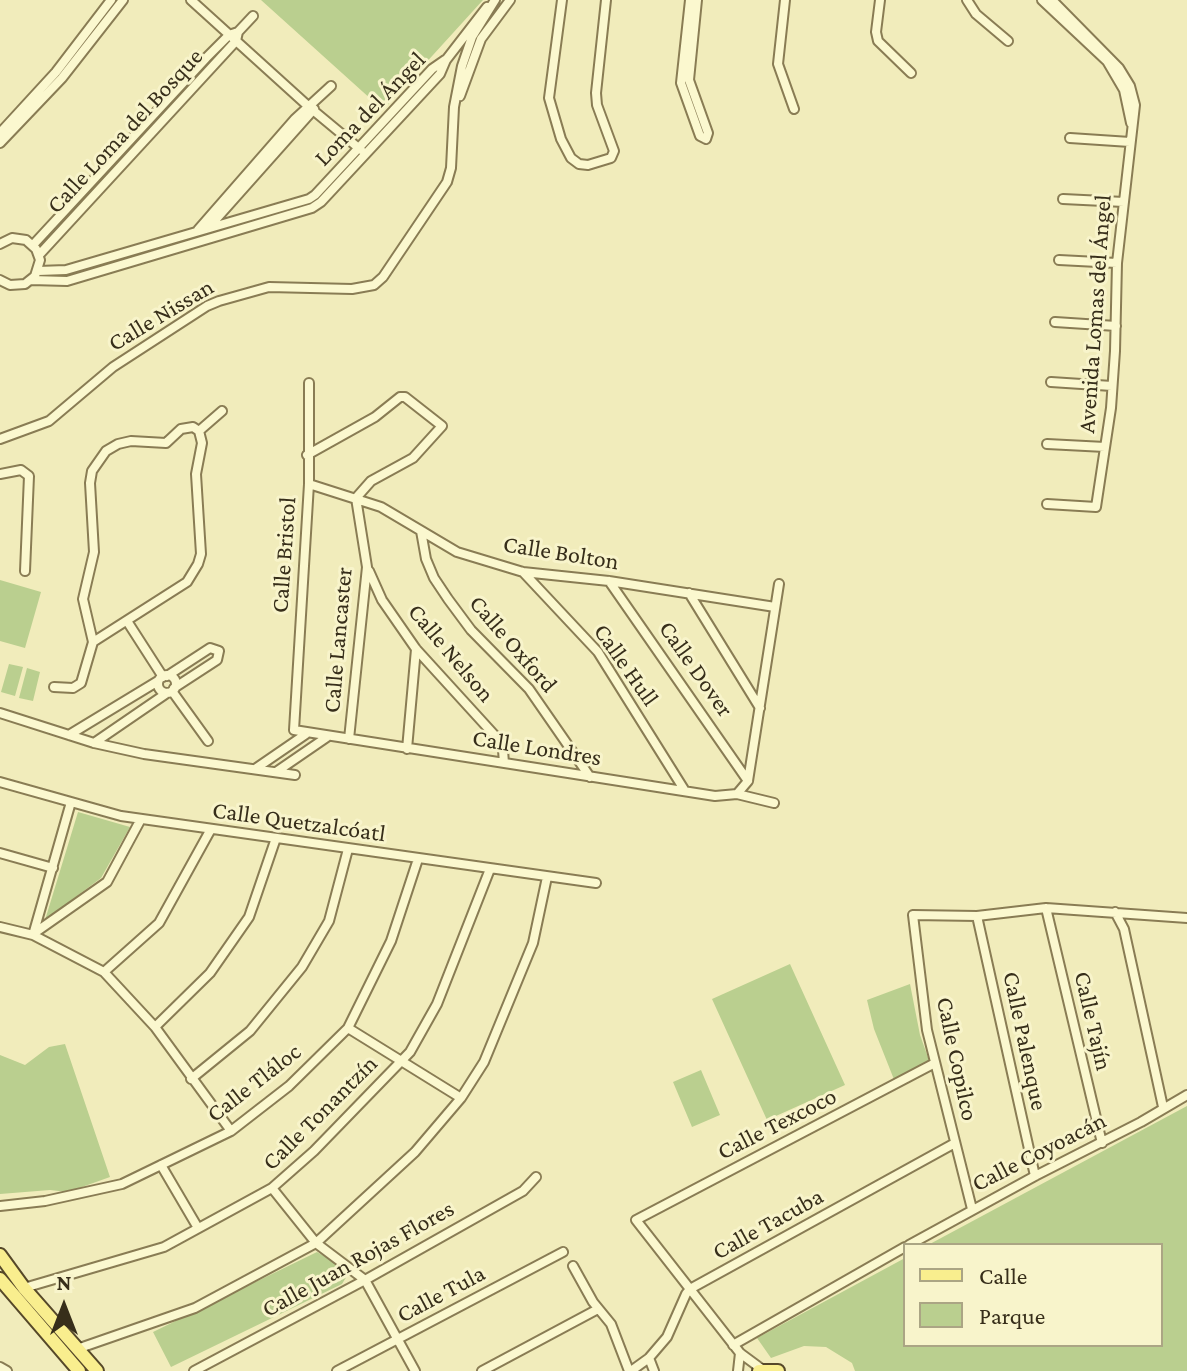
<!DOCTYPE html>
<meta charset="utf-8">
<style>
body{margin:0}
#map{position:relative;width:1187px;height:1371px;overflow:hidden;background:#f1ecbb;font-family:"Crimson Pro",serif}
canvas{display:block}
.legend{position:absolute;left:903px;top:1243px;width:260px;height:104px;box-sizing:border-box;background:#f8f4cb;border:2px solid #aba584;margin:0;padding:10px 14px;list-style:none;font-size:24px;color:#372e1a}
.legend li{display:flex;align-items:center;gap:16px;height:40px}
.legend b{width:40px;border:2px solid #aba584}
.north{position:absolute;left:24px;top:1267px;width:80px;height:80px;-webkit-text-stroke:6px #f8f4cb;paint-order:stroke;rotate:0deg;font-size:22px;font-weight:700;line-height:32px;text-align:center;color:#372e1a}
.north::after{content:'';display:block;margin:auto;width:28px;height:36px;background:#372e1a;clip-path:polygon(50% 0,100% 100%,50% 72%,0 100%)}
</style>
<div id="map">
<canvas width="1187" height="1371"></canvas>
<ul class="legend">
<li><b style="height:10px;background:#f9ee8e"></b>Calle</li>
<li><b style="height:22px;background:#bacf8f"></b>Parque</li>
</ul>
<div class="north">N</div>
</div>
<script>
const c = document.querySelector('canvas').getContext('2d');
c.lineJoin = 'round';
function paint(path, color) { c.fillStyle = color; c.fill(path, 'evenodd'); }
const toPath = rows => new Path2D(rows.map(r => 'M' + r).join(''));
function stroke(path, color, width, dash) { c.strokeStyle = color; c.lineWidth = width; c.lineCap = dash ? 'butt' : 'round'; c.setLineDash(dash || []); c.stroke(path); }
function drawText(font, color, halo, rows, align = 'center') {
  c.font = font + ' "Crimson Pro",serif'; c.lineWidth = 6; c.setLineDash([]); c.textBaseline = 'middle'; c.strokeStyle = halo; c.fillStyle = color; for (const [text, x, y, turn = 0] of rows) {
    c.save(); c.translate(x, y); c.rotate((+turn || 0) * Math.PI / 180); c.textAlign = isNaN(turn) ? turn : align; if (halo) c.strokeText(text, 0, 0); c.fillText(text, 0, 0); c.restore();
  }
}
const green = toPath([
 [261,0,483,0,383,110],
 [0,580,41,592,25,648,0,641],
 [9,664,23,667,15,696,1,692],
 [27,668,40,672,33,701,19,698],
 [78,812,130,827,101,878,45,920],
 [790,964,845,1085,767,1120,712,999],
 [910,984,920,1035,930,1063,895,1082,874,1029,867,1000],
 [65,1044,110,1177,68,1192,50,1190,0,1194,0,1055,25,1065,49,1047],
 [701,1070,720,1115,692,1127,673,1082],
 [1187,1106,1187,1371,855,1371,852,1363,826,1347,804,1346,771,1358,757,1338,905,1258,905,1345,1161,1345,1161,1245,928,1245],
 [317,1252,350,1271,342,1284,171,1367,153,1332]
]);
const minor = toPath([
 [191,0,308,106,361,150],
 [562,0,549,98,561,139,571,158,579,164,588,165,611,158,614,151,597,105,596,93,606,0],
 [690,0,681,83,700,136,706,139],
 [697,0,689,80,708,133,706,139],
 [785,0,778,64,794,109],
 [880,0,876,32,878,41,911,73],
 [967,0,976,14,1008,41],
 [1042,0,1107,61,1124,90,1131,123],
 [460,96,481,39,510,0],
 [0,133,56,72,111,0],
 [1070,138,1130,142],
 [0,143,62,78,123,0],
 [1063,199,1124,202],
 [209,227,314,109],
 [198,230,295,119,331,86],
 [0,244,12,238,26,240,36,249,40,260,35,276,25,284,10,285,0,280],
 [33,245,206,58,229,35,238,32],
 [39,255,236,41,238,32,253,16],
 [1059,260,1117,263],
 [38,271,66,270,309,199,315,195,432,69,445,60],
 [31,280,67,281,312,208,321,202,440,74,446,60,487,7],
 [1055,322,1116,326],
 [1051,382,1112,386],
 [309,383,309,484,294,730,715,796,737,794,774,803],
 [199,431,222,411],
 [0,439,49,421,113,367,207,306,219,301,269,287,352,289,374,285,383,277,447,182,451,168,454,107,462,66,472,37,495,0],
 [1047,444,1105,447],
 [307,455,375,417,400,397,405,397,442,426,413,458,371,481,356,498,367,567,349,739],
 [0,474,21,470,29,476,25,571],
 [309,484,381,507,457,552,523,572,609,581,775,607],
 [1047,504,1096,507,1111,408,1115,351,1117,263,1135,105,1130,86,1119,68,1052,0],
 [421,531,426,559,434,578,448,599,471,630,529,689,590,777],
 [369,571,382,600,416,649,498,739,503,750,504,763],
 [523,572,598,652,685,791],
 [609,581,748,781],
 [689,593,760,708],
 [127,621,163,677],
 '158 684a9 9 0 1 1 18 0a9 9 0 1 1-18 0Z',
 [167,676,210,648,219,651,217,660,174,688],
 [54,687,73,688,81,683,93,642,83,599,94,552,90,483,92,471,106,451,118,444,131,441,166,443,181,429,193,427,199,431,202,443,196,474,201,554,198,564,187,582,93,642],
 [172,691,208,741],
 [0,713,94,743,144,754,295,775],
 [69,735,158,681],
 [94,743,167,693],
 [407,749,416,649],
 [255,769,306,734],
 [276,772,327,737],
 [0,782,121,816,596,883],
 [737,794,748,781,779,584],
 [0,853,53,868],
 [1046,908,1102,1143],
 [1115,912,1124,929,1163,1107],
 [977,916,1035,1176],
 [0,927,33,935,104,972,155,1027,231,1131],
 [33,934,107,882,141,819],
 [33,935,71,802],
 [104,972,159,923,211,829],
 [155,1027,210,973,249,917,276,838],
 [348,1028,461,1098],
 [191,1079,250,1031,302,967,329,921,348,849],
 [161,1165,198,1228],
 [272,1188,316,1243,365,1280,415,1371],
 [0,1206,45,1201,122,1184,231,1131,289,1086,348,1028,391,941,418,859],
 [972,1209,927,1030,913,915,977,916,1046,908,1187,918],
 [909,1245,1035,1176,1141,1122,1187,1095],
 [573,1266,593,1302,611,1324,629,1371],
 [24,1288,164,1247,272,1188,314,1151,410,1052,437,1004,490,869],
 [733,1345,905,1247],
 [77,1349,195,1308,316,1243,415,1152,461,1098,484,1062,533,943,547,877],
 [649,1358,654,1371],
 [0,1367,7,1371],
 [763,1370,740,1353,636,1220,935,1063],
 [194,1371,365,1280,523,1191,536,1177],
 [337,1371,563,1252],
 [482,1371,598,1309],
 [631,1371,649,1358,667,1337,686,1294,690,1289,955,1143],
 [738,1371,740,1353]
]);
const primary = toPath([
 [0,1255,24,1288,97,1371],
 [0,1279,79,1371],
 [759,1371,778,1371]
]);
const streetNames = [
 ["Loma del Ángel",370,109,-46],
 ["Calle Loma del Bosque",125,131,-47],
 ["Avenida Lomas del Ángel",1095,314,-86],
 ["Calle Nissan",161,315,-31],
 ["Calle Bolton",561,553,9],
 ["Calle Bristol",284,555,-86],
 ["Calle Lancaster",338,640,-85],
 ["Calle Oxford",513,644,49],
 ["Calle Nelson",451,653,50],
 ["Calle Hull",626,665,55],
 ["Calle Dover",696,669,55],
 ["Calle Londres",537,748,9],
 ["Calle Quetzalcóatl",299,822,8],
 ["Calle Tajín",1093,1021,77],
 ["Calle Palenque",1025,1041,78],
 ["Calle Copilco",957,1059,78],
 ["Calle Tláloc",254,1083,-38],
 ["Calle Tonantzín",320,1113,-45],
 ["Calle Texcoco",777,1124,-27],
 ["Calle Coyoacán",1039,1152,-27],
 ["Calle Tacuba",768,1224,-29],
 ["Calle Juan Rojas Flores",358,1259,-29],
 ["Calle Tula",441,1294,-28]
];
paint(green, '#bacf8f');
stroke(minor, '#897c54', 12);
stroke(primary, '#564829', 16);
stroke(minor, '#fbf8cf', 8);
stroke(primary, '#f9ee8e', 12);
drawText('24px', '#372e1a', '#f8f4cb', streetNames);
</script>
